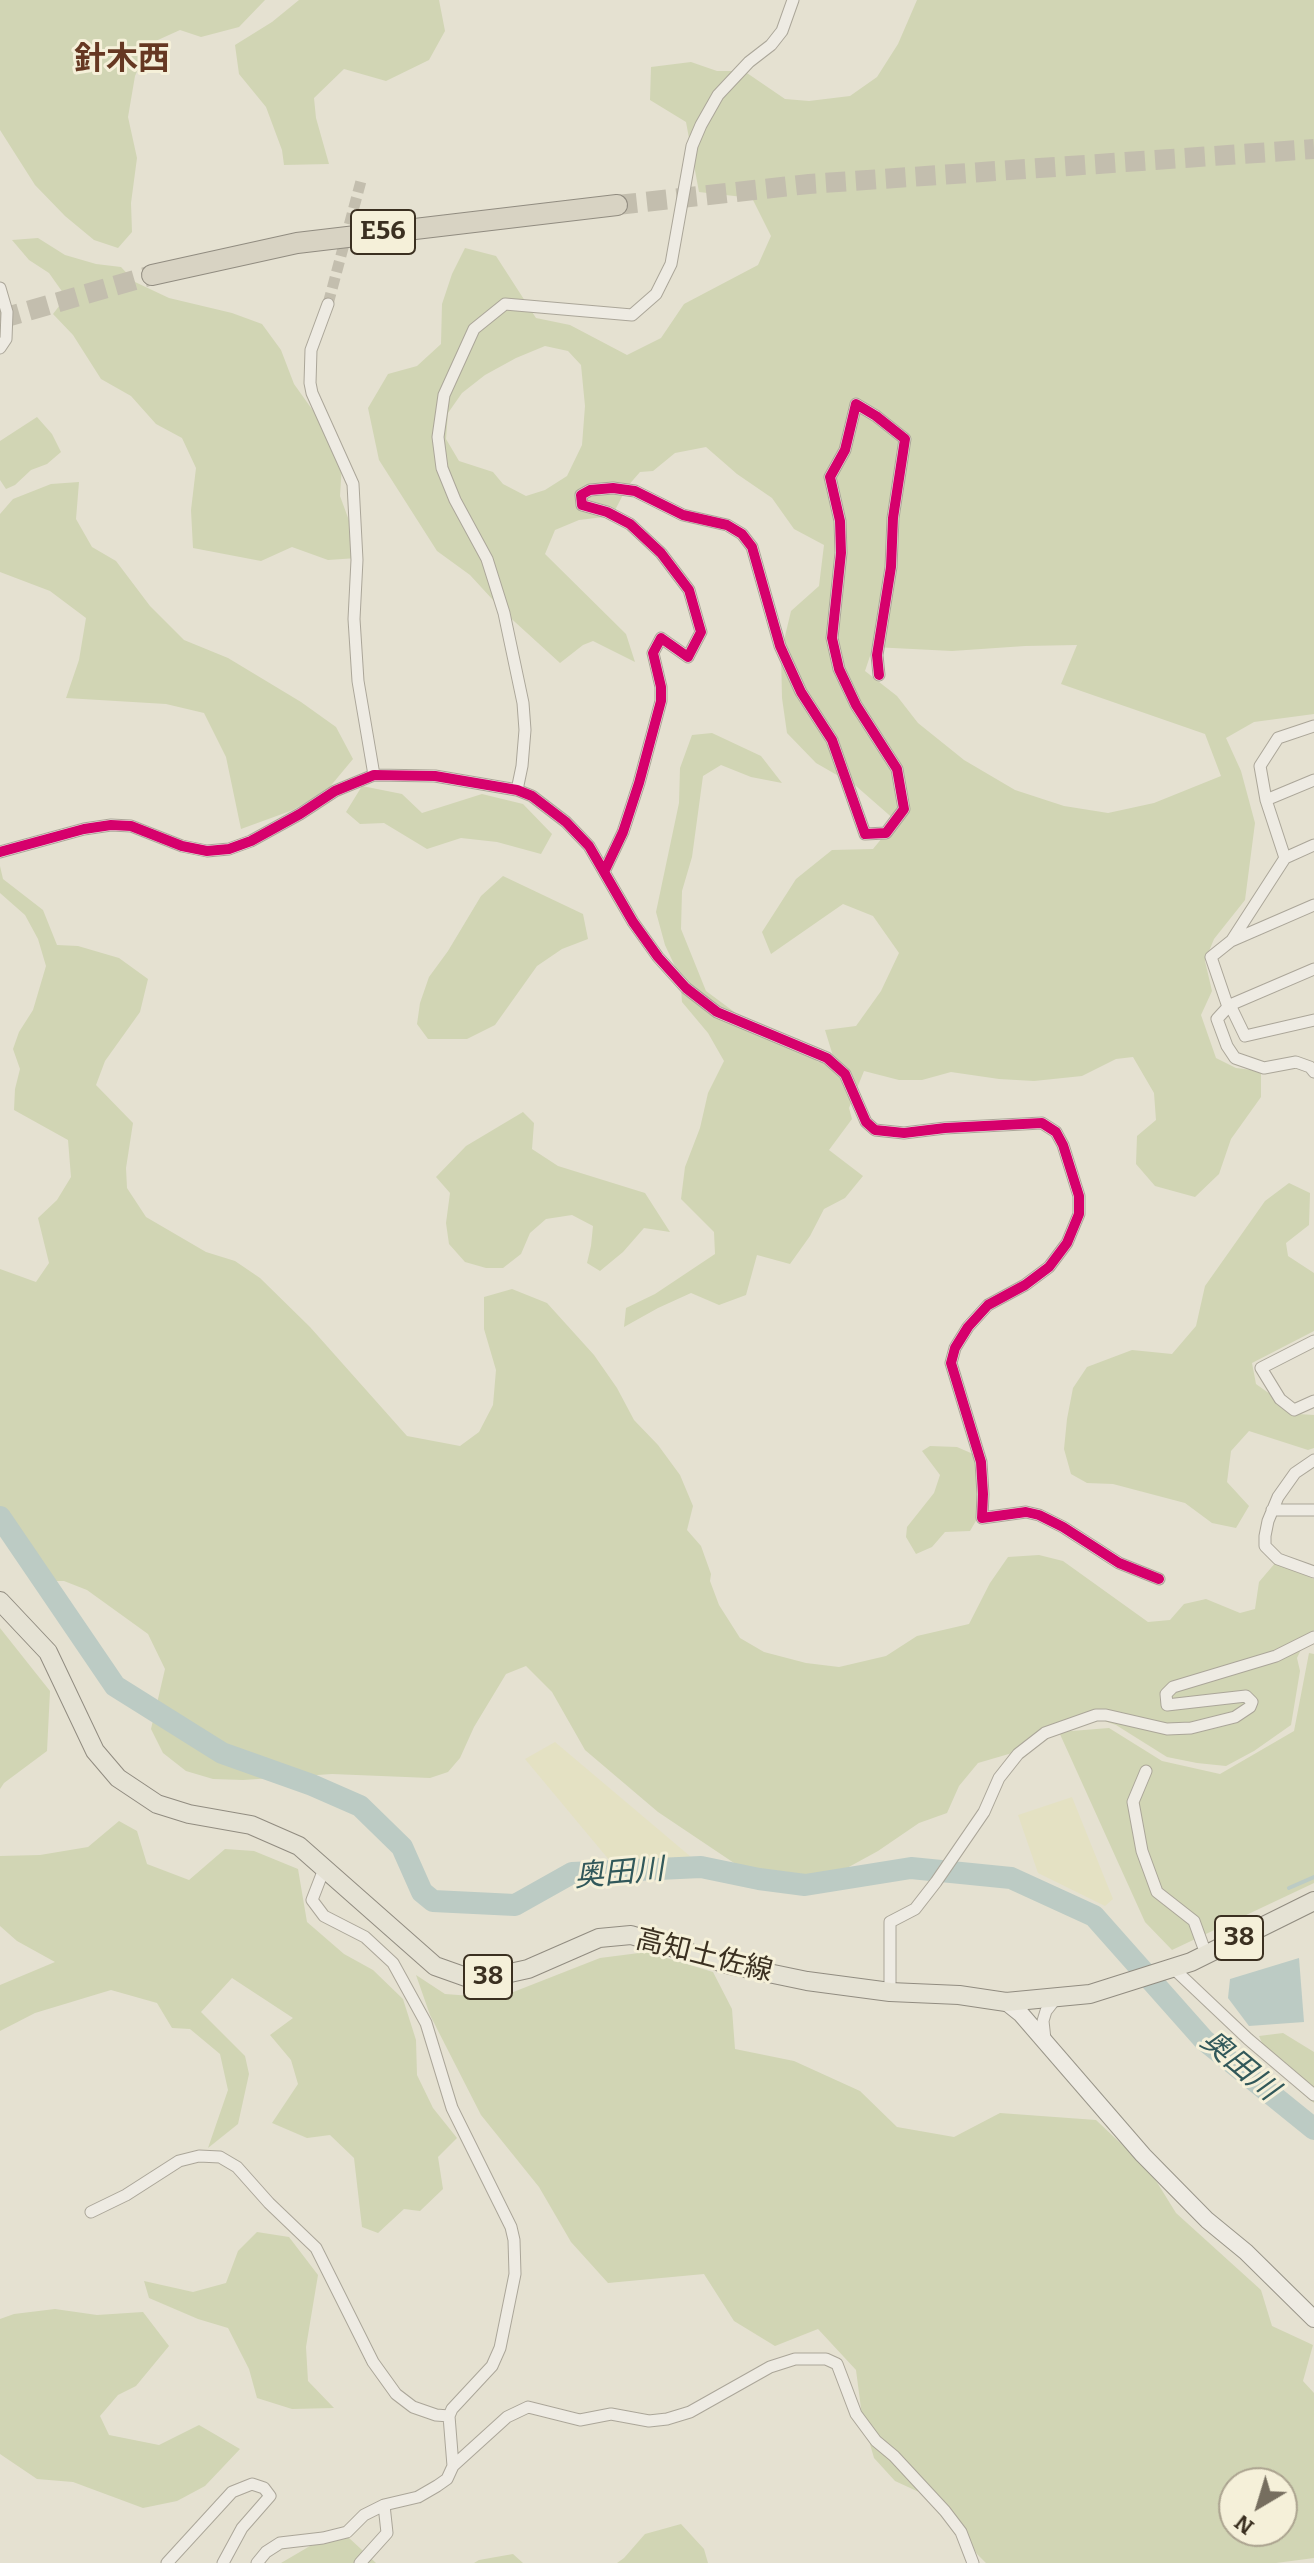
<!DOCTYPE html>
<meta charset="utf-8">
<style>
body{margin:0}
#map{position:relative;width:1314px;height:2563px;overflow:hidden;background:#e5e1d1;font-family:Bitter,serif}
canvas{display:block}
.north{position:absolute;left:1218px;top:2467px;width:80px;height:80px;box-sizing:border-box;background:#f5f0d9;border:2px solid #aba38f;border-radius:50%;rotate:218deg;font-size:22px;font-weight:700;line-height:32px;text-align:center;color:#3b3021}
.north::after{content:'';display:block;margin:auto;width:28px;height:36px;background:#766e5f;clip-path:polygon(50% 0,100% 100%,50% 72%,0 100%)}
</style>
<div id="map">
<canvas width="1314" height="2563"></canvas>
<div class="north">N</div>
</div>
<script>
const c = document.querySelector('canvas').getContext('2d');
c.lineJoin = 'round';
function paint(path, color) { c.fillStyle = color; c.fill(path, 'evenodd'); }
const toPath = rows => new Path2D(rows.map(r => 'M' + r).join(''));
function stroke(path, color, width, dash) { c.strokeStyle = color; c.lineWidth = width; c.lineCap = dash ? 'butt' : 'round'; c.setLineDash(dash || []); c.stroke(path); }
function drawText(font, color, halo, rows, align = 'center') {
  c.font = font + ' Bitter,"Noto Sans JP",serif'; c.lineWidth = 6; c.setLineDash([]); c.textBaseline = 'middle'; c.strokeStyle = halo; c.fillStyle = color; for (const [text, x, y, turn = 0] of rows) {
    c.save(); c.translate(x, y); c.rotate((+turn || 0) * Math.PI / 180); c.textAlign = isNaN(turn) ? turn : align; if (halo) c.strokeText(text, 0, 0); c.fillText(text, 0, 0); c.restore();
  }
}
const farmland = toPath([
 [555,1742,691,1857,610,1861,525,1759],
 [1072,1797,1113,1899,1105,1906,1038,1873,1018,1815]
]);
const green = toPath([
 [0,0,265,0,239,27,201,37,180,30,149,44,135,76,128,117,137,158,131,203,132,232,118,248,94,240,65,216,35,185,0,130],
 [299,0,439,0,445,31,429,60,386,81,344,69,314,98,316,118,329,164,284,165,282,150,266,107,239,74,235,45,272,22],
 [917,0,1314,0,1314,714,1254,722,1226,738,1241,771,1255,823,1245,900,1214,939,1205,961,1212,991,1201,1015,1216,1058,1236,1068,1261,1071,1261,1097,1231,1139,1219,1174,1195,1197,1155,1186,1136,1164,1137,1136,1156,1120,1154,1093,1133,1057,1116,1059,1082,1076,1034,1081,999,1079,951,1072,922,1080,899,1080,864,1071,849,1108,852,1119,829,1150,863,1176,845,1198,824,1209,810,1236,790,1264,757,1255,746,1295,719,1305,691,1293,658,1308,624,1327,626,1308,655,1294,715,1254,714,1232,681,1199,685,1167,700,1128,708,1093,724,1061,708,1033,682,1002,680,977,665,945,656,912,679,803,680,768,692,735,712,733,761,756,782,783,751,777,721,765,703,776,692,857,682,891,681,929,706,991,756,1028,799,1039,818,1062,833,1056,825,1030,856,1026,881,991,899,953,873,916,843,904,771,954,762,932,796,879,832,850,873,849,896,821,856,786,816,763,787,733,782,698,781,653,791,611,819,586,824,545,794,529,772,498,737,474,706,447,675,453,653,471,640,472,627,487,612,516,579,520,555,530,545,554,626,634,635,662,593,641,583,645,560,663,504,612,470,575,437,551,379,460,368,408,388,374,417,366,441,344,442,304,452,274,465,248,496,256,536,318,570,325,627,355,661,338,684,304,758,265,771,236,752,198,699,192,686,122,650,100,651,67,691,62,717,71,744,71,785,99,809,101,850,96,877,77,898,44],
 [545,346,568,351,581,365,585,406,582,445,567,476,545,490,526,496,503,484,493,472,459,461,446,439,448,413,462,393,485,375,516,358],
 [1077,645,1061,684,1205,734,1221,776,1154,803,1108,813,1064,806,1015,790,964,760,918,723,897,696,865,671,873,647,952,651,1025,646],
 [38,238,65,255,96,264,121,267,135,282,169,298,232,313,262,324,281,350,294,384,324,426,342,464,340,496,351,526,357,558,328,560,292,547,261,561,193,548,191,510,196,468,182,438,156,424,131,396,101,379,73,335,53,314,66,297,49,273,29,260,12,240],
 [37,417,52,434,61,452,47,464,31,470,15,485,6,489,0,480,0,441],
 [79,482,76,519,92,547,116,561,150,606,184,640,228,658,301,702,336,727,353,759,328,789,293,810,241,829,226,757,204,713,166,704,66,698,79,660,86,618,50,591,0,572,0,514,13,499,51,484],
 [362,786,402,794,422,813,482,794,523,804,552,834,541,854,497,842,461,838,427,849,384,823,360,824,346,812],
 [0,866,3,879,43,910,57,945,78,946,119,958,148,979,140,1012,105,1061,96,1085,133,1123,126,1168,127,1188,146,1217,206,1252,235,1261,260,1278,310,1327,407,1436,460,1446,479,1432,493,1405,496,1370,484,1329,484,1297,512,1289,547,1303,594,1355,617,1388,634,1420,658,1445,680,1475,693,1506,687,1530,701,1546,711,1574,710,1581,719,1605,740,1638,764,1652,806,1663,839,1667,886,1656,917,1636,969,1624,990,1583,1008,1557,1039,1555,1063,1561,1148,1622,1170,1620,1184,1604,1206,1599,1240,1613,1255,1609,1259,1582,1276,1562,1314,1579,1314,1630,1308,1635,1297,1658,1300,1671,1291,1725,1254,1751,1226,1766,1197,1763,1167,1757,1116,1725,1087,1715,1059,1724,1036,1746,978,1763,959,1786,947,1813,919,1823,878,1851,825,1880,764,1878,737,1865,658,1812,585,1750,552,1692,526,1666,506,1674,474,1727,460,1758,448,1772,430,1778,332,1774,243,1780,213,1779,186,1771,163,1753,151,1729,165,1669,148,1634,87,1590,64,1581,35,1581,0,1518,0,1269,36,1282,49,1263,38,1218,57,1200,71,1177,68,1140,14,1110,15,1089,20,1069,13,1049,19,1032,33,1010,46,966,38,939,25,915,0,893],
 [503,876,583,914,588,939,562,949,537,966,495,1025,467,1039,428,1039,417,1024,420,1003,429,977,448,951,481,896],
 [523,1112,534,1123,532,1149,558,1166,645,1193,670,1232,644,1228,623,1252,600,1271,587,1263,591,1246,593,1226,572,1215,546,1219,530,1233,521,1254,503,1268,486,1268,465,1262,449,1244,446,1223,450,1193,436,1177,466,1146],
 [1289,1183,1310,1193,1309,1225,1286,1243,1288,1256,1314,1273,1314,1331,1252,1363,1256,1384,1298,1414,1314,1415,1314,1448,1308,1450,1249,1431,1231,1451,1227,1482,1249,1506,1236,1528,1212,1523,1185,1503,1113,1484,1087,1483,1071,1474,1064,1449,1067,1419,1073,1388,1087,1367,1132,1350,1172,1354,1196,1326,1205,1286,1265,1201],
 [930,1446,957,1447,980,1457,980,1514,970,1531,945,1532,932,1547,916,1554,906,1537,907,1527,934,1493,940,1475,922,1451],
 [0,1628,50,1691,47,1751,4,1783,0,1789],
 [1309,1653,1314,1654,1314,1883,1172,1950,1145,1922,1059,1732,1109,1728,1162,1761,1220,1774,1294,1731],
 [119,1821,137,1831,147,1864,189,1880,225,1849,254,1851,298,1869,307,1922,344,1954,373,1970,403,1999,416,2040,417,2075,433,2108,457,2138,438,2157,443,2189,420,2211,404,2209,378,2233,362,2227,354,2158,330,2135,307,2138,272,2123,298,2084,291,2060,270,2035,293,2018,232,1978,201,2012,245,2056,249,2074,238,2124,208,2148,228,2090,220,2054,190,2029,172,2028,157,2003,111,1990,35,2013,0,2031,0,1985,55,1962,17,1941,0,1926,0,1856,40,1855,88,1847],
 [647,1952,713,1972,732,2009,735,2049,794,2061,860,2091,897,2127,954,2137,1000,2113,1096,2120,1150,2171,1176,2213,1261,2290,1272,2326,1313,2345,1303,2381,1314,2393,1314,2558,1276,2563,986,2563,977,2554,954,2518,932,2498,895,2481,874,2458,862,2416,856,2370,818,2329,775,2346,734,2321,704,2274,608,2283,571,2242,539,2187,481,2115,430,2015,416,1975,445,1994,498,1998,600,1958],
 [1234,2483,1282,2483,1282,2531,1234,2531],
 [1283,2033,1314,2052,1314,2103,1273,2068,1259,2036],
 [257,2232,289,2237,318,2275,306,2347,308,2381,334,2408,292,2409,257,2398,249,2369,228,2328,198,2319,149,2298,144,2281,193,2292,226,2283,238,2251],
 [55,2309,97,2315,143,2312,169,2346,136,2386,118,2395,100,2416,109,2435,159,2445,199,2425,240,2449,205,2486,177,2501,143,2508,73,2482,37,2479,0,2454,0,2319,14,2314],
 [681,2524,704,2549,708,2563,617,2563,624,2558,645,2534],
 [348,2537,376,2563,281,2563,310,2546],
 [513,2554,523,2563,474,2563,479,2560]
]);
const water = toPath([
 [1299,1958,1304,2022,1249,2026,1228,1998,1230,1979]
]);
const stream = toPath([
 [1289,1888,1314,1877]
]);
const river = toPath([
 [0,1517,115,1686,222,1753,312,1785,360,1806,402,1847,422,1892,433,1901,515,1905,572,1873,701,1867,759,1879,805,1885,911,1868,1011,1878,1094,1916,1204,2040,1314,2129]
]);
const streetTunnel = toPath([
 [328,304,361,181]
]);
const highwayTunnel = toPath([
 [617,205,809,184,1314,149],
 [0,319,152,275]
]);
const street = toPath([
 [0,288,7,312,6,339,0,348],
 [328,304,311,350,310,383,312,393,353,484,357,560,354,619,358,681,374,775],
 [517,790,522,766,525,730,523,703,504,613,487,559,455,500,442,468,438,437,444,395,474,329,505,304,632,315,656,294,671,264,692,146,701,125,718,95,749,62,771,45,782,31,793,0],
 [1266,800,1314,780],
 [0,852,84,829,111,825,131,826,182,846,207,851,229,849,251,841,300,814,335,791,374,775,435,776,517,790,532,796,566,822,589,846,633,922,658,957,686,988,717,1012,827,1058,845,1074,866,1122,875,1130,904,1133,945,1128,1042,1123,1056,1132,1063,1145,1079,1196,1079,1214,1067,1243,1049,1267,1025,1285,988,1305,968,1327,955,1348,951,1363,981,1462,983,1494,982,1518,1026,1512,1039,1515,1063,1527,1119,1563,1159,1579],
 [1285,858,1314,845],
 [604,872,623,832,639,783,661,701,661,687,653,653,661,638,688,657,701,632,689,590,661,553,630,524,607,512,582,505,581,495,590,490,613,488,635,491,683,515,727,525,742,534,752,547,780,646,801,692,832,740,865,834,886,833,904,809,897,769,856,705,839,669,832,638,841,553,840,521,830,477,845,450,856,404,876,416,905,439,893,518,891,567,877,655,879,675],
 [1314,905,1231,941,1211,957,1228,1007,1230,1005,1245,1036,1314,1020],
 [1232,940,1285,858,1266,800,1260,766,1278,738,1314,726],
 [1230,1005,1314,969],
 [1228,1007,1217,1019,1227,1046,1235,1058,1264,1068,1296,1062,1310,1067,1314,1072],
 [1314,1341,1261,1368,1280,1399,1294,1410,1314,1401],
 [1314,1460,1295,1473,1278,1497,1268,1521,1265,1536,1265,1546,1278,1559,1314,1572],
 [1272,1510,1314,1510],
 [1146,1771,1133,1802,1142,1851,1157,1892,1194,1921,1206,1954],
 [324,1869,312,1900,324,1916,365,1937,393,1963,426,2023,452,2108,511,2227,514,2240,515,2274,500,2348,492,2366,452,2409,449,2416,453,2466],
 [1173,1968,1248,2039,1314,2095],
 [890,1992,890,1922,915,1909,936,1882,984,1812,999,1778,1018,1754,1045,1733,1096,1715,1106,1715,1167,1729,1191,1728,1235,1717,1250,1707,1252,1702,1246,1696,1167,1705,1166,1694,1173,1687,1276,1656,1314,1637],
 [1045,2039,1043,2021,1046,2011,1057,1997],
 [91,2212,126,2195,179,2161,199,2156,220,2157,237,2167,269,2203,316,2248,373,2362,396,2394,413,2407,436,2415,449,2416],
 [167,2563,232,2492,252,2484,264,2488,270,2496,242,2528,223,2563],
 [257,2563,266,2552,280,2543,323,2538,347,2532,364,2515,384,2505,418,2497,437,2486,447,2479,453,2466,507,2417,528,2407,580,2420,611,2414,649,2421,667,2419,690,2412,770,2367,795,2359,826,2359,837,2364,856,2414,876,2441,894,2456,945,2511,961,2532,973,2563],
 [360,2563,387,2533,384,2505]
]);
const secondary = toPath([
 [1006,2002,1021,2014,1143,2155,1207,2220,1246,2252,1314,2319]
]);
const primary = toPath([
 [0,1601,48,1652,95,1751,118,1778,157,1804,189,1814,251,1825,299,1846,435,1966,466,1977,492,1977,528,1969,599,1938,631,1935,730,1965,807,1981,890,1992,959,1995,1006,2002,1090,1994,1191,1962,1314,1901]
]);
const highway = toPath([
 [152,275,297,243,617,205]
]);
const cycleway = toPath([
 [0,852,84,829,111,825,131,826,182,846,207,851,229,849,251,841,300,814,335,791,374,775,435,776,517,790,532,796,566,822,589,846,633,922,658,957,686,988,717,1012,827,1058,845,1074,866,1122,875,1130,904,1133,945,1128,1042,1123,1056,1132,1063,1145,1079,1196,1079,1214,1067,1243,1049,1267,1025,1285,988,1305,968,1327,955,1348,951,1363,981,1462,983,1494,982,1518,1026,1512,1039,1515,1063,1527,1119,1563,1159,1579],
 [604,872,623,832,639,783,661,701,661,687,653,653,661,638,688,657,701,632,689,590,661,553,630,524,607,512,582,505,581,495,590,490,613,488,635,491,683,515,727,525,742,534,752,547,780,646,801,692,832,740,865,834,886,833,904,809,897,769,856,705,839,669,832,638,841,553,840,521,830,477,845,450,856,404,876,416,905,439,893,518,891,567,877,655,879,675]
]);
const shields = [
 [383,232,64],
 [1239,1938,48],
 [488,1977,48]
];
const shieldNames = [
 ["E56",383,232],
 ["38",1239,1938],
 ["38",488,1977]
];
const streetNames = [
 ["高知土佐線",704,1956,14]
];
const waterNames = [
 ["奥田川",619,1874,-5],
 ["奥田川",1239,2066,40]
];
const quarterNames = [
 ["針木西",122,60]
];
paint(farmland, '#e4e1c3');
paint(green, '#d1d5b4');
paint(water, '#bccbc4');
stroke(stream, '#bccbc4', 4);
stroke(river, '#bccbc4', 22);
stroke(streetTunnel, '#c3beae', 11, [11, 5.5]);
stroke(highwayTunnel, '#c3beae', 20, [20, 10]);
stroke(street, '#aba699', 13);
stroke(secondary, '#9a968a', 18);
stroke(primary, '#918c80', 20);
stroke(highway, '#918c80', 22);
stroke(street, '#eeebe3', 11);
stroke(secondary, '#eeebe3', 16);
stroke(primary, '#e5e2d4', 18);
stroke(highway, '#d8d3c3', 20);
stroke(cycleway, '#d6006c', 10);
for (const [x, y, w] of shields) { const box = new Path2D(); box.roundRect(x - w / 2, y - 22, w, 44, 6); c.fillStyle = '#f5f0d9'; c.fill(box); stroke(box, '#3b3021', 2); }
drawText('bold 26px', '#3b3021', null, shieldNames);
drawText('28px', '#3b3021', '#f5f0d9', streetNames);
drawText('italic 30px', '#31585a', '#f5f0d9', waterNames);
drawText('bold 32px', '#663822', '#f5f0d9', quarterNames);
</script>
